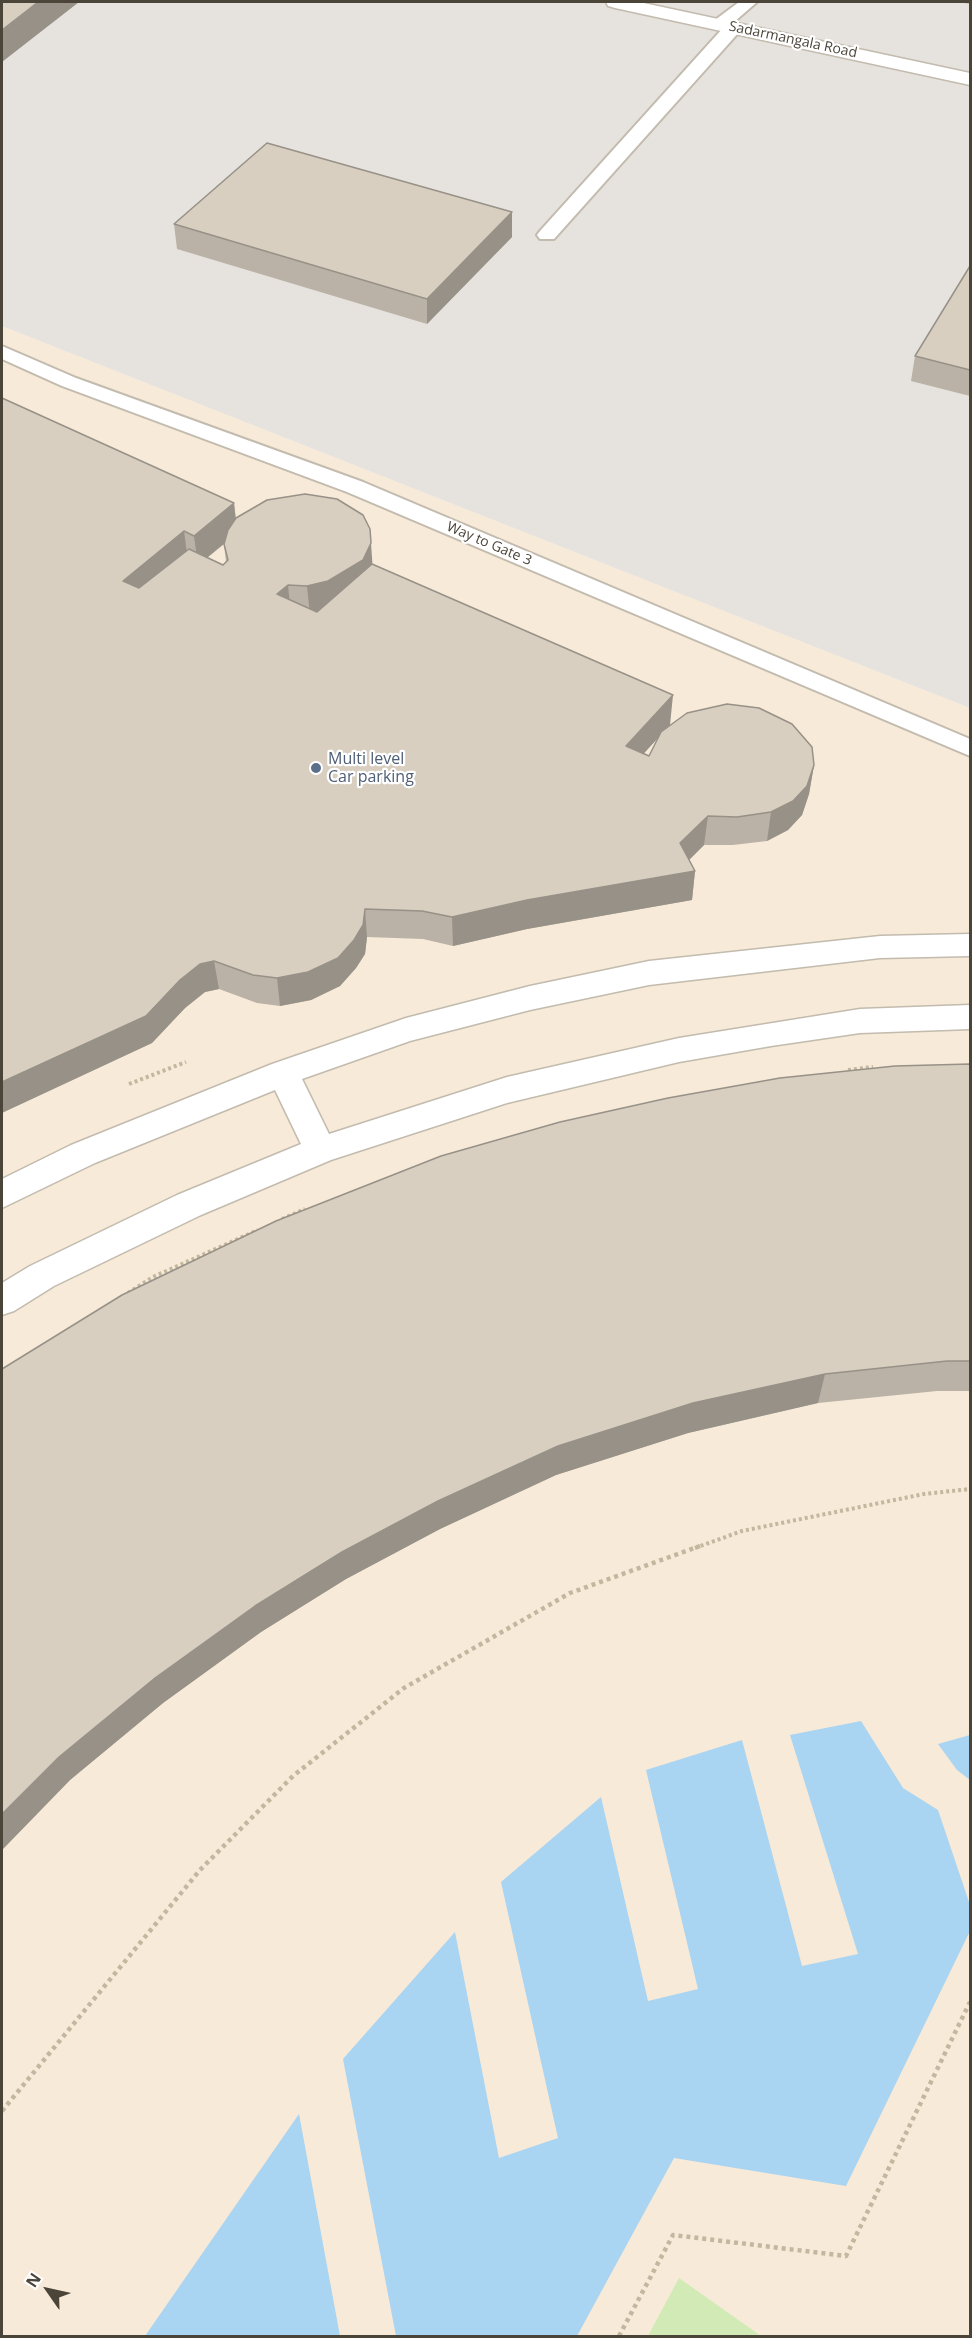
<!DOCTYPE html>
<style>
body{margin:0}
#map{position:relative;width:972px;height:2338px;overflow:hidden;background:#f6f3ec;font-family:"Open Sans",sans-serif}
canvas{display:block}
.frame{position:absolute;inset:0;border:3px solid #4b4439;pointer-events:none}
.north{position:absolute;left:18px;top:2260px;width:60px;height:60px;-webkit-text-stroke:4px #fff;paint-order:stroke;rotate:304deg;font-size:16px;font-weight:700;line-height:24px;text-align:center;color:#4b4439}
.north::after{content:'';display:block;margin:auto;width:21px;height:27px;background:#4b4439;clip-path:polygon(50% 0,100% 100%,50% 72%,0 100%)}
</style>
<div id="map">
<canvas width="972" height="2338"></canvas>
<div class="frame"></div>
<div class="north">N</div>
</div>
<script>
const c = document.querySelector('canvas').getContext('2d');
c.lineJoin = 'round';
function paint(path, color) { c.fillStyle = color; c.fill(path, 'evenodd'); }
const toPath = rows => new Path2D(rows.map(r => 'M' + r).join(''));
function stroke(path, color, width, dash) { c.strokeStyle = color; c.lineWidth = width; c.lineCap = dash ? 'butt' : 'round'; c.setLineDash(dash || []); c.stroke(path); }
function drawText(font, color, halo, rows, align = 'center') {
  c.font = font + ' "Open Sans",sans-serif'; c.lineWidth = 4.5; c.setLineDash([]); c.textBaseline = 'middle'; c.strokeStyle = halo; c.fillStyle = color; for (const [text, x, y, turn = 0] of rows) {
    c.save(); c.translate(x, y); c.rotate((+turn || 0) * Math.PI / 180); c.textAlign = isNaN(turn) ? turn : align; if (halo) c.strokeText(text, 0, 0); c.fillText(text, 0, 0); c.restore();
  }
}
const commercial = toPath([
 [2,326,970,708,970,2336,2,2336]
]);
const industrial = toPath([
 [2,2,970,2,970,708,2,326]
]);
const green = toPath([
 [679,2278,761,2336,648,2336]
]);
const water = toPath([
 [861,1721,903,1788,938,1810,970,1905,970,1931,846,2186,674,2158,577,2336,396,2336,343,2059,455,1932,499,2158,558,2138,501,1882,601,1797,648,2001,698,1989,646,1770,742,1740,802,1966,858,1954,790,1735],
 [970,1735,970,1780,957,1770,938,1744],
 [299,2114,340,2336,145,2336]
]);
const pathFar1 = toPath([
 [848,1070,873,1067],
 [129,1084,186,1062],
 [282,1219,305,1209],
 [128,1293,153,1277,258,1230],
 [695,1548,742,1531,924,1494,970,1489]
]);
const path = toPath([
 [2,2111,200,1870,293,1776,404,1688,570,1593,700,1546],
 [619,2336,673,2235,846,2256,970,2002]
]);
const lane = toPath([
 [739,2,757,2,734,22,742,27,740,31,554,239,540,239,537,235,540,231,723,28,715,28,713,24,715,20,739,2],
 [2,346,76,378,363,482,970,739,970,756,347,492,62,386,2,359,2,346]
]);
const street = toPath([
 [606,2,639,2,970,73,970,85,615,8,608,6,606,2],
 [970,934,970,956,880,958,649,985,530,1010,410,1041,302,1079,329,1134,507,1077,679,1038,860,1009,970,1005,970,1029,860,1033,771,1046,679,1062,507,1103,331,1160,201,1215,54,1286,14,1311,2,1315,2,1283,30,1266,177,1195,301,1144,275,1090,95,1163,2,1208,2,1179,71,1145,272,1064,406,1018,530,986,649,961,880,936,970,934]
]);
const wall = toPath([
 [958,2,970,2,970,4],
 [512,212,512,237,427,324,177,249,174,224],
 [970,266,970,396,911,381,915,356],
 [2,398,234,503,236,519,372,564,670,725,667,727,814,765,809,794,802,815,788,830,767,841,733,845,704,845,689,860,695,871,692,900,527,929,453,946,423,939,367,937,365,954,356,968,340,986,311,1000,280,1006,257,1003,219,989,205,992,185,1008,152,1043,16,1106],
 [224,544,226,562,223,565,207,558],
 [659,737,649,756,644,753,653,743],
 [970,1064,970,1391,937,1391,818,1403,688,1433,556,1475,440,1529,346,1579,261,1632,163,1703,70,1780,2,1850,2,1369]
]);
const shadedWall = toPath([
 [38,2,79,2,2,62,2,30],
 [512,212,512,237,427,324,427,299],
 [234,503,237,533,198,565,194,536],
 [184,531,188,561,128,611,123,581],
 [371,543,373,572,331,611,310,615,307,586],
 [288,585,291,615,277,594],
 [673,695,670,725,624,775,626,746],
 [814,765,809,794,802,815,788,830,767,841,771,812],
 [708,816,704,845,677,872,680,843],
 [695,871,692,900,527,929,453,946,452,917,527,900],
 [365,909,367,937,365,954,356,968,340,986,311,1000,280,1006,277,978],
 [214,961,219,989,205,992,185,1008,152,1043,2,1113,2,1082,180,980,200,964],
 [825,1374,818,1403,688,1433,556,1475,440,1529,346,1579,261,1632,163,1703,70,1780,2,1850,2,1814,59,1757,155,1678,255,1606,342,1552,438,1501,558,1446,693,1403]
]);
const building = toPath([
 [2,2,38,2,2,30,2,2],
 [267,143,512,212,427,299,174,224,267,143],
 [970,266,970,370,915,356,970,266],
 [2,398,234,503,194,536,184,531,123,581,139,588,189,549,223,565,228,560,224,544,228,530,236,518,267,500,305,494,337,499,363,515,370,529,371,543,363,560,328,581,307,586,288,585,277,594,317,612,372,564,673,695,626,746,649,756,661,732,687,713,727,704,759,708,792,724,812,747,814,765,807,786,793,801,771,812,737,817,708,816,680,843,695,871,527,900,452,917,422,911,365,909,363,925,354,940,338,958,308,972,277,978,253,975,214,961,200,964,180,980,146,1016,2,1082,2,398],
 [970,1064,970,1361,947,1361,825,1374,693,1403,558,1446,438,1501,342,1552,255,1606,155,1678,59,1757,2,1814,2,1369,122,1295,276,1221,441,1156,560,1122,668,1098,780,1078,895,1066,970,1064]
]);
const markers = [
 [316,768,6,"#5c6f8a"]
];
const farStreetnames = [
 ["Sadarmangala Road",793,40,12],
 ["Way to Gate 3",489,544,23]
];
const serviceNames = [
 ["Multi level",328,759],
 ["Car parking",328,777]
];
paint(commercial, '#f7ead8');
paint(industrial, '#e6e2dd');
paint(green, '#d2eab5');
paint(water, '#a9d4f2');
stroke(lane, '#c2bbae', 4);
stroke(street, '#c2bbae', 3);
stroke(pathFar1, '#c4b79f', 4, [3, 3]);
stroke(path, '#c4b79f', 4.5, [4, 4]);
paint(lane, '#fff');
paint(street, '#fff');
paint(wall, '#bab2a6');
paint(shadedWall, '#979187');
paint(building, '#d8cfc1');
stroke(building, '#979187', 1.5);
for (const [x, y, r, color] of markers) { const dot = new Path2D(); dot.arc(x, y, r, 0, 2 * Math.PI); c.fillStyle = color; c.fill(dot); stroke(dot, '#fff', 2); }
drawText('14px', '#4b4439', '#fff', farStreetnames);
drawText('16px', '#4e5e75', '#fff', serviceNames, 'left');
</script>
